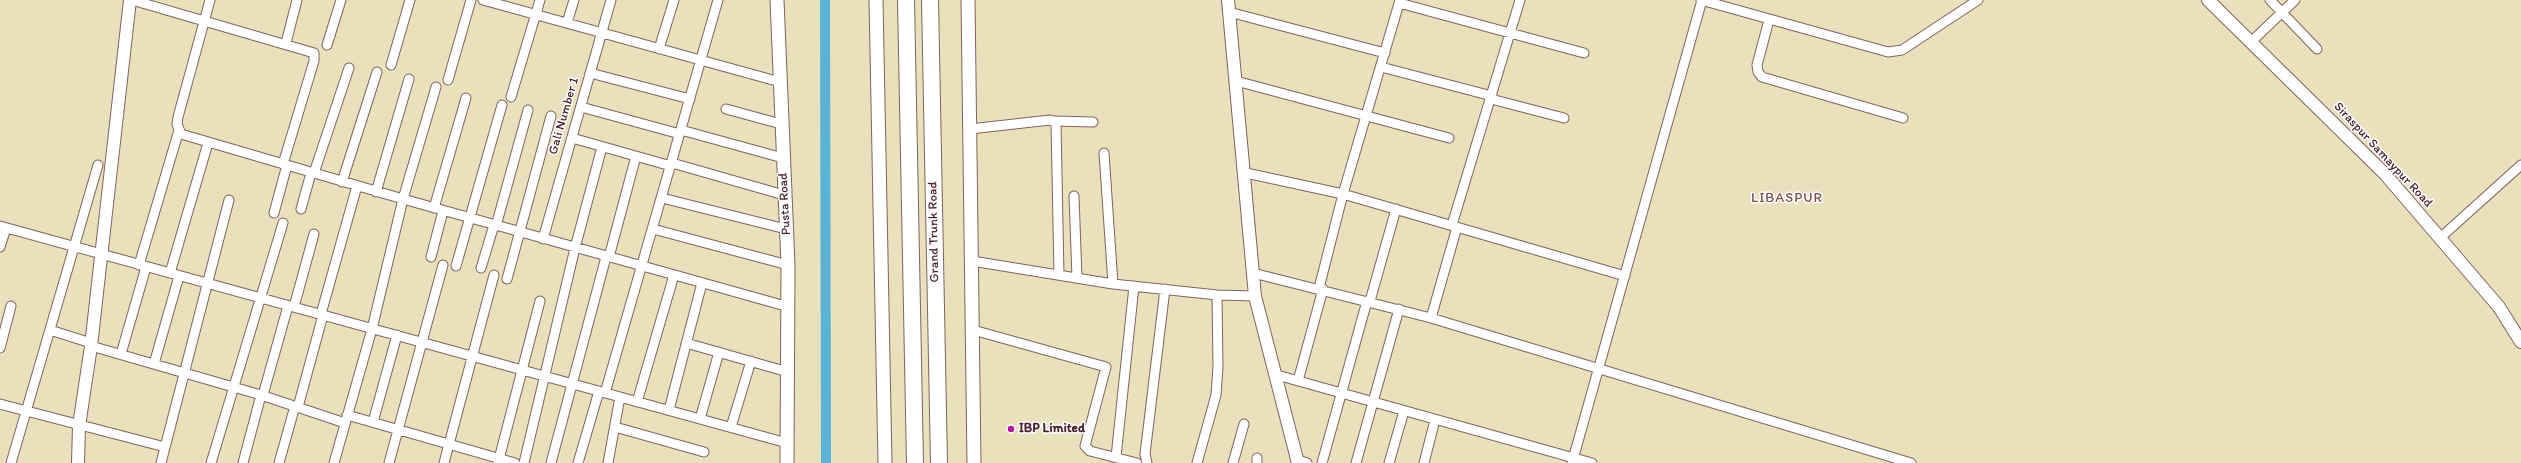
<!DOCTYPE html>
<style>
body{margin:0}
canvas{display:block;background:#e9e0bc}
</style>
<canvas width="2521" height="463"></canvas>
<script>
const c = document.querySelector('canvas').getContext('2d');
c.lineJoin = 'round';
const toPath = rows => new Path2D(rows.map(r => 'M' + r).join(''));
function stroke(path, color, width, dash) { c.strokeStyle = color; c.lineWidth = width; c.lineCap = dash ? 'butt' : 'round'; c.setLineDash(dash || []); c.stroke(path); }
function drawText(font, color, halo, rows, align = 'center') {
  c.font = font + ' Itim,sans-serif'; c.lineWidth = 3; c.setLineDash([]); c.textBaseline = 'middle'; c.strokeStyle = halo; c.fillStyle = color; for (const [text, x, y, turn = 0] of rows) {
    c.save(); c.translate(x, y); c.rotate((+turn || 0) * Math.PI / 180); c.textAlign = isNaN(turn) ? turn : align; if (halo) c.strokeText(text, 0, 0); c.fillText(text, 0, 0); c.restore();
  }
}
const canal = toPath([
 [825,0,826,463]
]);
const minor = toPath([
 [132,0,314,53,314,61,283,164],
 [210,0,178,117,177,124,181,134,403,199,789,307],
 [483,0,780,82],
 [1701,0,1888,52,1902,50,1978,0],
 [2270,0,2317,49],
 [1399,3,1584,53],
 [1229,12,1385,53],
 [1769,20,1757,65,1758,72,1762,77,1903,118],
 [567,23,574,0],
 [2252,41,2295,0],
 [286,43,297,0],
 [327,45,341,0],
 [659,49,674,0],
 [391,65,410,0],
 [1381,67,1492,96],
 [590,73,690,99],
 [448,80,471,0],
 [1236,81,1449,138],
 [511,97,540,0],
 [1491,99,1564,118],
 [581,107,680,134],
 [726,109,781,124],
 [1054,121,1093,122],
 [970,129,1050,120,1056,123,1059,275],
 [681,130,783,158],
 [572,138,671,166],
 [1104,153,1113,284],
 [672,163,784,195],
 [314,173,349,68],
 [1246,173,1343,194,1400,0],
 [342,182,377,72],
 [376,192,409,79],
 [1074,196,1077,278],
 [662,198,786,229],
 [434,208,466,98],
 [301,209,311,173],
 [274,213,287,165],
 [1452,225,1520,0],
 [0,226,787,443],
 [496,226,528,110],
 [653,229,788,265],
 [2440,238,2521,165],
 [543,239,611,0],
 [0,247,6,228],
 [431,257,443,211],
 [609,257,636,156],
 [972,261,1113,284,1217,295,1255,296],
 [139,265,179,130],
 [456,266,502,105],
 [481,268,494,225],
 [170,273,208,143],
 [1253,273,1431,318,1911,463],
 [507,279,551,116],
 [1319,288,1343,194,1625,276],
 [1370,301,1396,209],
 [294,307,314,234],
 [321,314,357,186],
 [1431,318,1457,227],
 [50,330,91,343],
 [973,330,1106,367,1085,446,1090,451,1137,463],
 [686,343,788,372],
 [91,346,261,395,345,423],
 [0,348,11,306],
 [121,354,146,267],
 [154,364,179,276],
 [1277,375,1592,463],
 [1298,381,1323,289],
 [605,393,718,0],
 [263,395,288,306],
 [637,402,674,275],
 [0,404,165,447],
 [298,407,323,315],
 [669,410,702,283],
 [347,415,515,463],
 [700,419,719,352],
 [373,422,397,335],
 [615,427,704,452],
 [731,427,751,361],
 [1116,457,1134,286],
 [1257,458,1257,463],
 [1298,460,1307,463],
 [11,463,98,165],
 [161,463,229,200],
 [211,463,283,223],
 [243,463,261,395],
 [279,463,295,406],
 [334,463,372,329,403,199,436,87],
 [389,463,443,265],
 [444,463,494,275],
 [498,463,540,301],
 [524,463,575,248,602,147],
 [551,463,606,257],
 [578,463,599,391],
 [608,463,620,397],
 [1147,463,1145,454,1165,289],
 [1197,463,1216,395,1218,367,1217,295],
 [1233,463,1244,424],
 [1322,463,1367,301],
 [1356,463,1399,309],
 [1389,463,1404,411],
 [1424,463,1435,420],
 [1572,463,1702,0]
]);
const tertiary = toPath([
 [1228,0,1255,296,1298,463],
 [2208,0,2385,174,2499,307,2521,342],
 [78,463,79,426,91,346,130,0]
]);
const secondary = toPath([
 [777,0,788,265,787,463],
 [876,0,885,463],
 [968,0,974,463]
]);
const trunk = toPath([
 [906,0,915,463],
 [930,0,939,463]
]);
const markers = [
 [1011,429,4,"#b5179e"]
];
const streetNames = [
 ["Gali Number 1",564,116,-74],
 ["Siraspur Samaypur Road",2383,155,47],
 ["Pusta Road",785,204,-93],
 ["Grand Trunk Road",934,232,-91]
];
const poiNames = [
 ["IBP Limited",1019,429]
];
const neighbourhoodNames = [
 ["LIBASPUR",1787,198]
];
stroke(canal, '#5ab2d7', 10);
stroke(minor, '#82635e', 11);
stroke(tertiary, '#82635e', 14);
stroke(secondary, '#82635e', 15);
stroke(trunk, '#82635e', 18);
stroke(minor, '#fff', 9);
stroke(tertiary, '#fff', 12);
stroke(secondary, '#fff', 13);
stroke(trunk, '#fff', 16);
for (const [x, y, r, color] of markers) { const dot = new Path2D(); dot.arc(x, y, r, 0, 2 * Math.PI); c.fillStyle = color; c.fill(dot); stroke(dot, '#fff', 1.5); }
drawText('13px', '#4a1f2b', '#fff', streetNames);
drawText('bold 13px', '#4a1f2b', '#fff', poiNames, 'left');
c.letterSpacing = '1px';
drawText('14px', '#7f4d47', '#fff', neighbourhoodNames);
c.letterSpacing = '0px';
</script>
